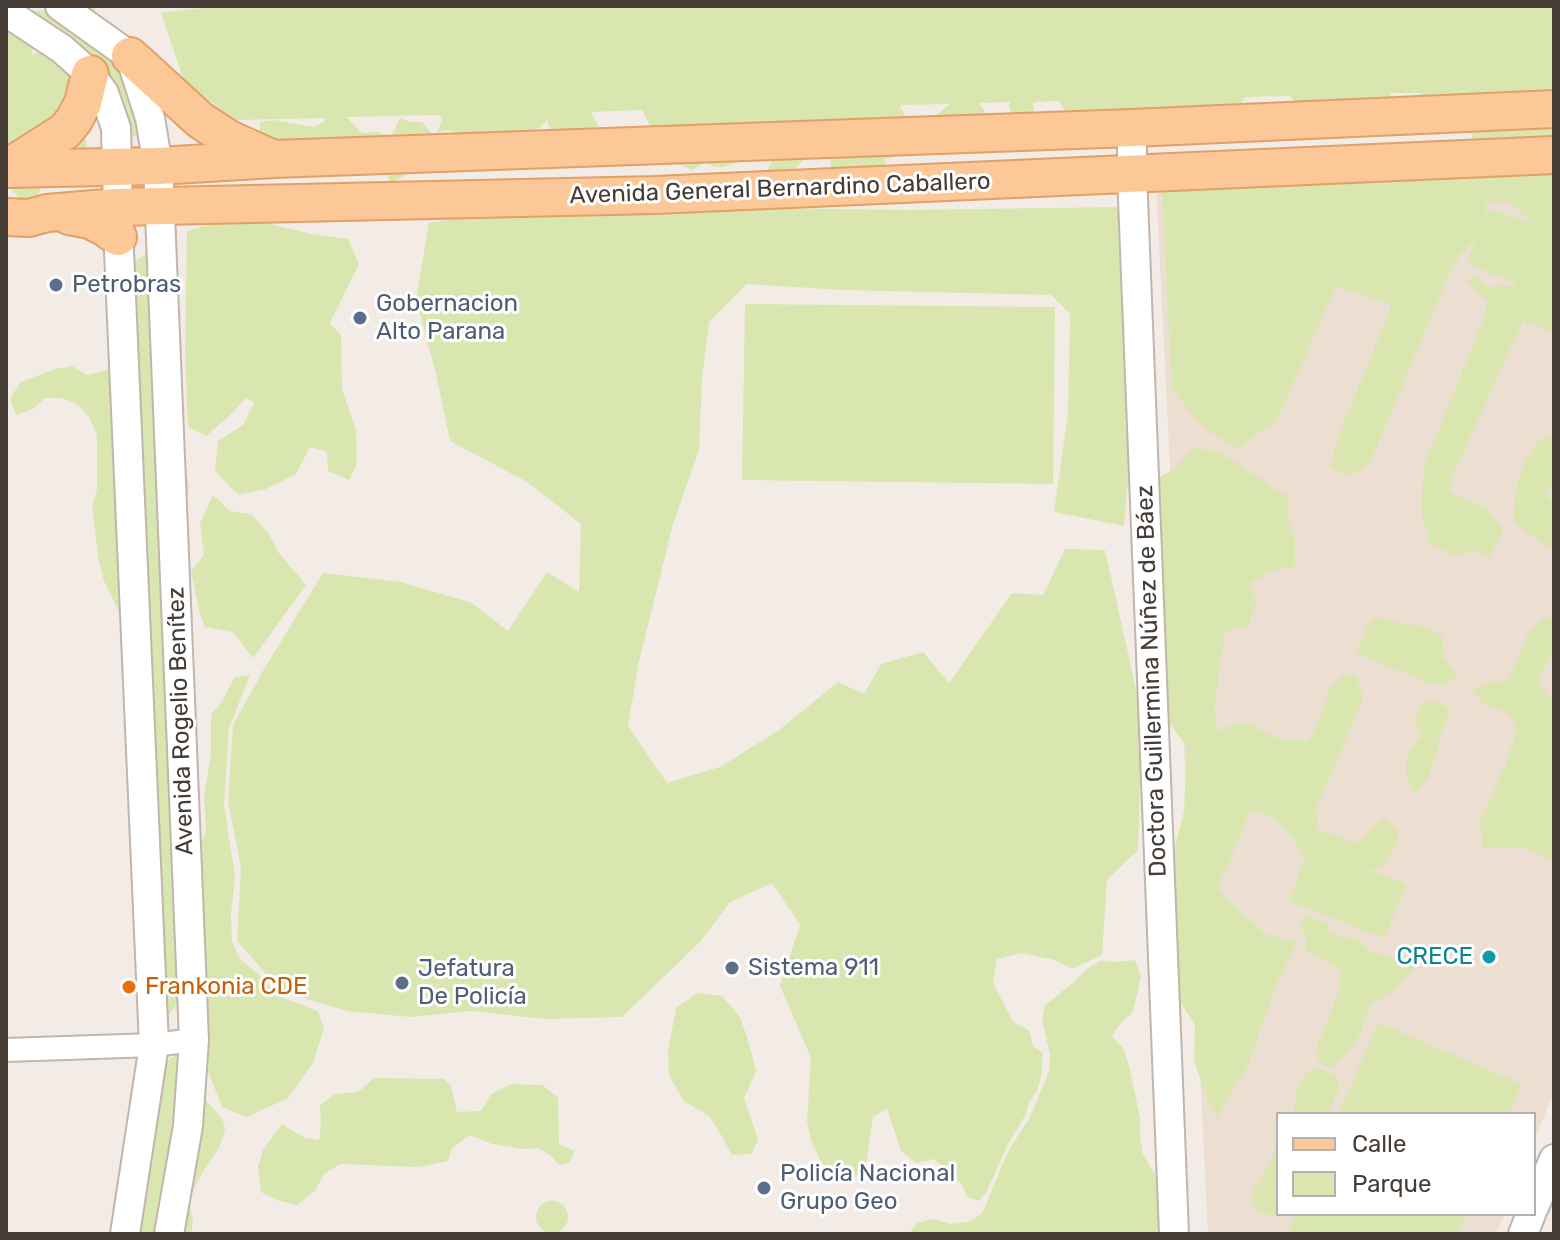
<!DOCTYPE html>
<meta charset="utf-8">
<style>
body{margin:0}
#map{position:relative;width:1560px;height:1240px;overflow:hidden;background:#f3ece6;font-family:Rubik,sans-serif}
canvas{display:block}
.frame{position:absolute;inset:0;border:8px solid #453c36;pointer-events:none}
.legend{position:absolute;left:1276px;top:1112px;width:260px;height:104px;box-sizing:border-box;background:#fff;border:2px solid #b5b1af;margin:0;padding:10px 14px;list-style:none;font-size:24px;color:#453c36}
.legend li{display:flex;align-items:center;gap:16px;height:40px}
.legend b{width:40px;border:2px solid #b5b1af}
</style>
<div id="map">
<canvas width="1560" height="1240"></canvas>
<div class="frame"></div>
<ul class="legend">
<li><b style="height:10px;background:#fcc897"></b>Calle</li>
<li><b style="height:22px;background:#dae6b0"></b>Parque</li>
</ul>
</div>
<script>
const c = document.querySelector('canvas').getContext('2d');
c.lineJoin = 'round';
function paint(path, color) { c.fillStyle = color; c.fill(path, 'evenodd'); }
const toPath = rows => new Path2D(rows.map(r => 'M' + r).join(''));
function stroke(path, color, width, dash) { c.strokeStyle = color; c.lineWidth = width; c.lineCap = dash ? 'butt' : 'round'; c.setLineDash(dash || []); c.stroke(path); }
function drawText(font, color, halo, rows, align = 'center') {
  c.font = font + ' Rubik,sans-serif'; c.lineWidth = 6; c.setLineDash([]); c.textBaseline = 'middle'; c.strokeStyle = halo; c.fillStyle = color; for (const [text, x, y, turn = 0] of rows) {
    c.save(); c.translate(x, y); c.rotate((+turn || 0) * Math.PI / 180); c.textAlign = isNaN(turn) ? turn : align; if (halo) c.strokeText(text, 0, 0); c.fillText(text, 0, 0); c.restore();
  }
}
const education = toPath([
 [1554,170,1554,1092,1534,1141,1534,1114,1278,1114,1278,1214,1504,1214,1496,1234,1208,1234,1156,185]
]);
const green = toPath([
 [6,6,29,6,30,10,43,11,49,6,95,6,95,11,87,20,118,57,143,136,121,137,112,80,88,68],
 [215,6,1554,6,1554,89,1544,90,1550,109,1554,109,1554,151,1476,150,1471,133,1472,125,1423,98,1419,93,1389,93,1399,105,1300,110,1290,96,1245,97,1233,116,1068,117,1059,101,1033,102,1035,122,1013,118,1009,107,1010,102,979,103,986,113,986,125,933,118,950,104,900,105,908,122,910,145,895,157,884,159,889,175,833,187,830,156,821,149,806,158,796,167,797,188,764,178,778,148,724,167,716,167,705,163,692,170,670,160,664,154,642,110,591,112,602,133,560,138,550,128,547,120,534,133,524,131,525,149,498,150,488,130,472,134,445,130,437,133,442,119,440,115,346,117,362,133,378,132,391,137,400,118,410,122,422,122,432,134,434,164,421,168,391,183,380,161,356,170,260,135,260,122,274,120,314,127,323,122,326,118,235,120,184,81,161,13],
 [6,21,32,28,32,55,44,50,56,61,59,69,79,77,87,149,73,150,44,180,38,195,28,204,20,199,6,183],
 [1554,167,1554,256,1552,263,1554,264,1554,333,1523,320,1448,487,1455,495,1487,508,1503,530,1489,557,1476,551,1452,555,1430,543,1421,510,1424,466,1481,325,1488,301,1467,282,1475,275,1488,287,1513,286,1517,283,1467,264,1475,240,1459,256,1447,279,1370,463,1351,476,1329,468,1340,432,1392,305,1336,286,1275,425,1264,428,1239,449,1205,429,1172,390,1162,192],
 [1508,201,1533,223,1488,209,1485,216,1485,203],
 [1117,207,1134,333,1132,438,1124,526,1054,512,1068,414,1070,314,1051,295,842,290,747,284,709,322,702,378,699,450,673,524,639,661,628,726,667,783,720,767,779,730,838,682,864,694,881,664,923,652,949,683,1012,593,1043,595,1065,549,1105,550,1142,716,1138,850,1107,880,1102,955,1072,969,1054,960,1021,953,997,959,993,983,1013,1022,1029,1030,1033,1046,1043,1053,1041,1077,1037,1091,1029,1102,1026,1114,1007,1146,986,1193,979,1201,967,1197,962,1185,934,1159,916,1163,901,1151,887,1108,873,1117,865,1171,849,1181,829,1173,820,1160,811,1141,807,1121,811,1058,780,986,800,925,772,883,730,902,701,941,622,1017,545,1019,471,1011,410,1017,348,1011,282,992,237,941,241,868,228,801,233,725,264,669,323,573,401,582,472,603,508,631,547,572,579,592,581,524,527,482,450,441,437,378,416,299,429,223,506,210,566,214,777,208,905,210],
 [258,221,312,234,348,239,359,264,330,323,341,335,342,389,356,430,357,464,349,480,328,471,327,452,310,447,296,474,266,489,238,495,215,471,218,441,243,425,254,403,246,398,229,416,206,436,188,427,185,352,187,231,213,224],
 [151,250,184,468,189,485,182,536,179,1002,167,1017,151,1025,125,650,120,614,104,581,99,563,92,506,97,489,97,435,89,417,77,404,62,398,45,398,33,409,16,415,10,398,21,382,55,369,72,366,87,375,104,371,120,363,126,276,136,261],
 [745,304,1055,307,1053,484,742,480],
 [1554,436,1554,477,1547,496,1554,505,1554,550,1536,539,1513,520,1516,489,1524,464,1538,440],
 [1195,447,1223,454,1289,498,1287,518,1295,537,1295,567,1276,569,1249,583,1257,603,1248,625,1229,630,1224,636,1214,709,1218,733,1236,722,1254,726,1276,738,1308,741,1317,725,1329,689,1344,674,1357,677,1363,699,1316,809,1318,829,1357,844,1372,827,1385,818,1399,831,1396,844,1387,862,1376,869,1369,870,1407,884,1384,938,1289,901,1305,858,1301,858,1296,841,1274,818,1251,810,1218,887,1229,901,1265,934,1297,943,1276,986,1248,1065,1217,1117,1206,1096,1194,1061,1195,1025,1154,962,1160,906,1184,811,1187,747,1157,707,1141,487,1176,468],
 [213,495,230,511,251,514,268,532,278,552,306,585,253,658,233,632,205,627,199,610,191,571,204,555,200,523],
 [1372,617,1422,627,1442,635,1444,659,1458,674,1446,685,1432,684,1355,653],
 [1546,617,1554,621,1554,648,1538,683,1554,703,1554,861,1524,848,1483,848,1480,821,1505,766,1517,729,1507,713,1484,704,1471,690,1494,681,1506,683,1518,660,1528,633],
 [250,675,229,728,224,805,235,877,231,914,232,942,240,959,263,978,278,996,318,1011,324,1028,313,1063,288,1098,247,1117,222,1107,202,1056,196,859,206,830,204,796,211,755,211,714,221,703,235,677],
 [1440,702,1451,711,1441,732,1435,758,1428,777,1414,796,1405,771,1408,753,1421,736,1414,720,1421,703],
 [1305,915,1328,924,1329,934,1358,939,1370,951,1415,966,1398,988,1370,1005,1360,1034,1345,1056,1333,1066,1320,1064,1316,1049,1340,988,1339,969,1306,950,1307,939,1300,926],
 [1135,960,1141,977,1133,1012,1119,1025,1112,1036,1124,1049,1129,1066,1140,1118,1140,1137,1143,1154,1162,1187,1157,1234,909,1234,917,1223,933,1219,950,1224,967,1222,982,1214,1003,1163,1010,1148,1029,1119,1049,1072,1050,1054,1042,1021,1045,1005,1074,982,1085,970,1100,961,1117,962],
 [697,993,722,996,740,1017,748,1040,756,1071,744,1098,758,1139,752,1154,732,1155,723,1138,709,1116,684,1101,669,1076,668,1052,676,1008],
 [1378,1023,1522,1084,1509,1114,1339,1114],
 [175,1055,183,1058,202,1096,220,1116,224,1123,225,1131,219,1148,204,1170,191,1194,189,1203,193,1221,191,1234,112,1234,160,1066],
 [1322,1069,1336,1076,1339,1087,1330,1110,1328,1114,1292,1114,1299,1083,1309,1070],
 [374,1078,444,1079,451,1086,457,1112,481,1111,491,1094,511,1084,542,1085,558,1097,559,1144,575,1151,569,1163,559,1165,551,1156,538,1148,524,1149,492,1144,470,1135,452,1148,448,1161,419,1167,340,1164,324,1174,315,1191,297,1205,279,1201,261,1192,258,1167,263,1150,282,1124,305,1138,319,1140,321,1124,320,1105,335,1094,358,1092],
 [1278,1138,1278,1213,1273,1215,1258,1212,1250,1195,1273,1159,1273,1149],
 '536 1217a16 16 0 1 1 32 0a16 16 0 1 1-32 0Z',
 [1297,1214,1466,1214,1458,1234,1288,1234]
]);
const minor = toPath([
 [6,1050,154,1045,194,1040]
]);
const tertiary = toPath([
 [60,6,130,56,150,118,158,166,194,1040,188,1126,169,1234],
 [6,12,62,49,90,74,104,93,116,128,119,251,154,1045,125,1234],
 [1132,128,1132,174,1174,1234],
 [1534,1207,1554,1159],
 [1523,1234,1531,1214]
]);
const primary = toPath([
 [130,56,200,120,229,139,269,157],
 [7,168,65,131,74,120,83,103,90,74],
 [6,169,158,166,274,159,1132,128,1554,109],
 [69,216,90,220,104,227,118,237],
 [6,217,29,218,47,213,118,207,655,195,1554,155]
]);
const markers = [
 [56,285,8,"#5c6f8a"],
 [360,318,8,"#5c6f8a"],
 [1489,957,8,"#0f9aa8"],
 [732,968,8,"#5c6f8a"],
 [402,983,8,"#5c6f8a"],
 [129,987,8,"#e8710a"],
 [764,1188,8,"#5c6f8a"]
];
const streetNames = [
 ["Avenida General Bernardino Caballero",780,189,-2],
 ["Doctora Guillermina Núñez de Báez",1152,681,-92],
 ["Avenida Rogelio Benítez",181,721,-92]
];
const serviceNames = [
 ["Petrobras",72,285],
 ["Gobernacion",376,304],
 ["Alto Parana",376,332],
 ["Sistema 911",748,968],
 ["Jefatura",418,969],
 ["De Policía",418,997],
 ["Policía Nacional",780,1174],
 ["Grupo Geo",780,1202]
];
const cultureNames = [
 ["CRECE",1473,957]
];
const foodNames = [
 ["Frankonia CDE",145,987]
];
paint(education, '#ecded1');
paint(green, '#dae6b0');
stroke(minor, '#c1b5ac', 26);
stroke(tertiary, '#c1b5ac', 32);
stroke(primary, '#e1a067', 40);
stroke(minor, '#fff', 22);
stroke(tertiary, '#fff', 28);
stroke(primary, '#fcc897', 36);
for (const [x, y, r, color] of markers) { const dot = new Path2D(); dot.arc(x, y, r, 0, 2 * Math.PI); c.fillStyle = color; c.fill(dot); stroke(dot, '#fff', 3); }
drawText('24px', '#453c36', '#fff', streetNames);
drawText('24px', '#4e5e75', '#fff', serviceNames, 'left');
drawText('24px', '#0d838f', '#fff', cultureNames, 'right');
drawText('24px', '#c56008', '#fff', foodNames, 'left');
</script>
